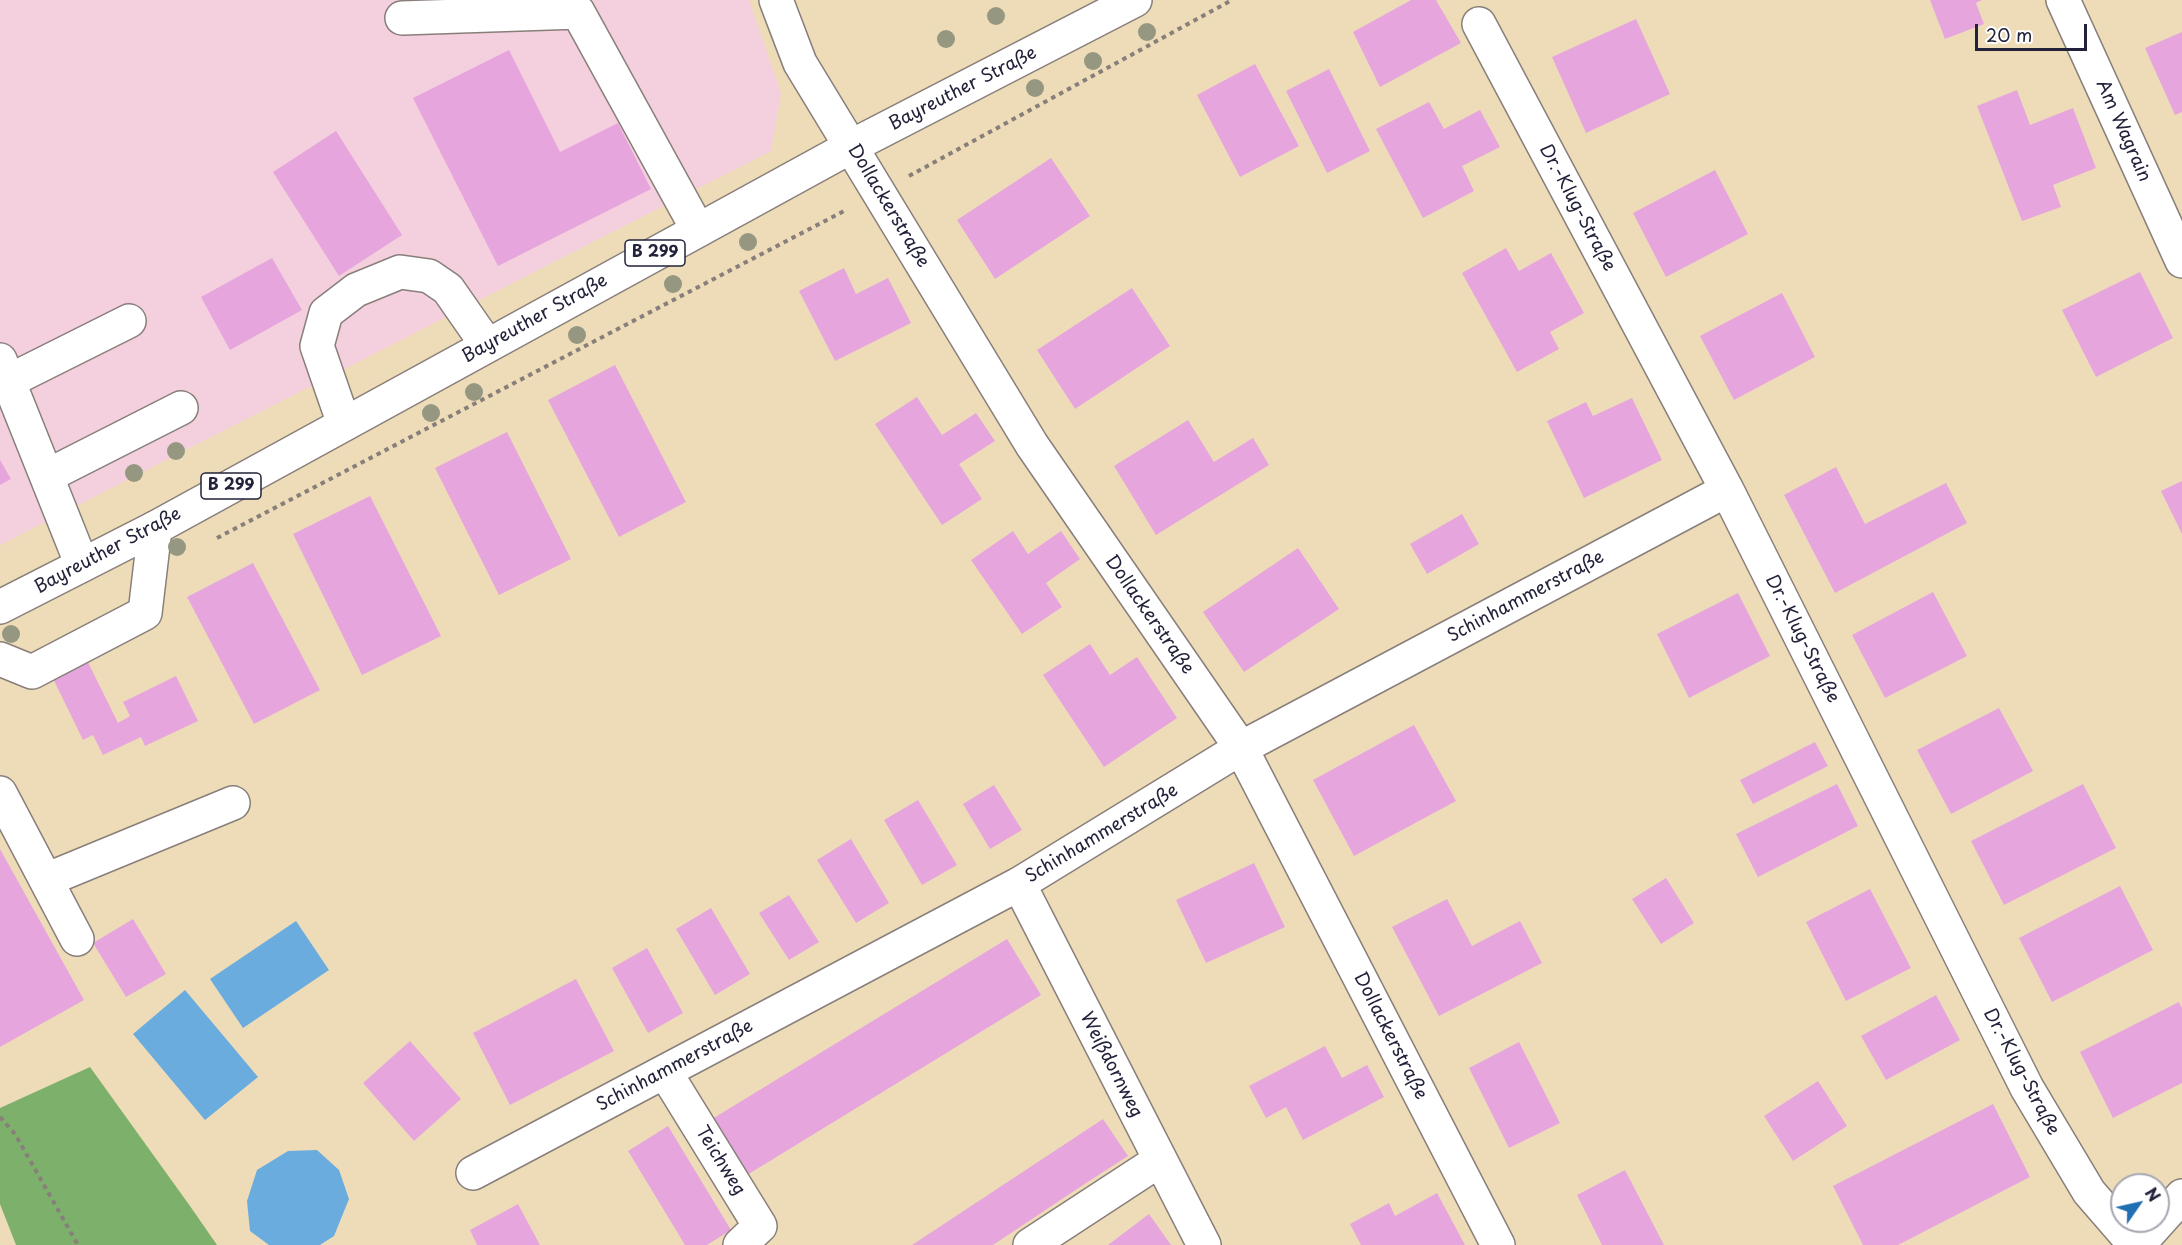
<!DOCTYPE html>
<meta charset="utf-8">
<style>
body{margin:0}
#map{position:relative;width:2182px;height:1245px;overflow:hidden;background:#eedcb9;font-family:"Playpen Sans",sans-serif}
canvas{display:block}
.north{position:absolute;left:2110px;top:1173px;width:60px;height:60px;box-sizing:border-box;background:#fff;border:2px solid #a7a7b1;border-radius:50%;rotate:56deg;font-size:16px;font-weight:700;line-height:24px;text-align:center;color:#22223b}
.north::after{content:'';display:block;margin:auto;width:21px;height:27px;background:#1f6fb2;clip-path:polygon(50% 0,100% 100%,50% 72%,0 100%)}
.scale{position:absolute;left:1975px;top:24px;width:112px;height:27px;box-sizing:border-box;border:3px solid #22223b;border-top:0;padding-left:8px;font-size:18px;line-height:21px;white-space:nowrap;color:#22223b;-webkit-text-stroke:4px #fff;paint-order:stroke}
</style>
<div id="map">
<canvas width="2182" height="1245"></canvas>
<div class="north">N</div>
<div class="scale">20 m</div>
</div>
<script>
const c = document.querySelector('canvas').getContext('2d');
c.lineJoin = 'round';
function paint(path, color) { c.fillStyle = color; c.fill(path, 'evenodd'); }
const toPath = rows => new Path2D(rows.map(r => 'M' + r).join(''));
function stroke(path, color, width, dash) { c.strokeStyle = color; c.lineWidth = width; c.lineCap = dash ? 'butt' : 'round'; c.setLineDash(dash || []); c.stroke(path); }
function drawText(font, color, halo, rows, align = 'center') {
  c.font = font + ' "Playpen Sans",sans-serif'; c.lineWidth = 4.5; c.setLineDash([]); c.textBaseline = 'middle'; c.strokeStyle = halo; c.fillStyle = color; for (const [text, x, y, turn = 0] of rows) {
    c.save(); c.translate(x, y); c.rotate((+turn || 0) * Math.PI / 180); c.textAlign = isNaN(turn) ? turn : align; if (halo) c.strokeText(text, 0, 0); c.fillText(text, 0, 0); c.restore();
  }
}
const built = toPath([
 [0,0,749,0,781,93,771,151,0,545]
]);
const forest = toPath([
 [90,1067,190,1206,217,1245,16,1245,0,1204,0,1108]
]);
const water = toPath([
 [296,921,329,970,243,1028,210,979],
 [185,990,258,1077,205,1120,133,1034],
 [317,1150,339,1170,349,1199,334,1236,320,1245,269,1245,250,1231,247,1201,257,1170,288,1151]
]);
const building = toPath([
 [1411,0,1436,0,1461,43,1380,87,1353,32],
 [1930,0,1982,0,1976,3,1984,24,1945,39],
 [1636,19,1670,94,1586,133,1552,57],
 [2182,32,2182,112,2175,115,2145,48],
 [509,50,560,152,618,123,651,189,498,266,413,98],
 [1255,64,1299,146,1240,177,1197,95],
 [1329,69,1370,151,1327,173,1286,91],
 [2017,90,2030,125,2073,108,2096,168,2053,185,2061,207,2022,221,1977,106],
 [1429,102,1444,129,1480,110,1500,147,1462,166,1474,191,1423,218,1376,129],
 [336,131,402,235,339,276,273,172],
 [1051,158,1090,216,995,279,957,220],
 [1715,170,1748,234,1666,277,1633,213],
 [1506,248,1519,271,1551,253,1584,313,1550,332,1559,349,1517,372,1462,273],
 [272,258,302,310,230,350,201,297],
 [844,268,856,294,888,278,911,323,835,361,799,291],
 [2140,272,2173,338,2096,377,2062,310],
 [1132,288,1170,346,1075,409,1037,350],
 [1782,293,1815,357,1734,400,1700,336],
 [615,365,686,502,619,537,548,400],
 [917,397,942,435,976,413,995,441,959,464,982,499,942,525,875,424],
 [1632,398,1662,460,1584,498,1547,421,1586,402,1593,416],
 [1188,420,1214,462,1253,438,1269,465,1156,535,1114,466],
 [507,432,571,559,499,595,435,468],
 [0,460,11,479,0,485],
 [1836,467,1865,524,1946,483,1967,523,1835,593,1784,495],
 [2182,481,2182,534,2161,491],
 [370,496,441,636,362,675,293,534],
 [1462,514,1479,544,1427,574,1410,544],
 [1013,531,1028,554,1061,531,1080,559,1046,583,1062,607,1022,634,971,560],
 [1298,548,1339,609,1244,672,1203,612],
 [253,563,320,690,254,724,187,597],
 [1933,592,1967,656,1885,698,1852,635],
 [1738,593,1770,656,1689,698,1657,634],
 [76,638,118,723,130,716,123,702,176,676,198,721,145,746,141,737,103,755,93,735,83,740,41,654],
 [1090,644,1110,675,1137,657,1177,718,1104,767,1043,675],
 [1999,708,2033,771,1951,814,1917,750],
 [1414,725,1456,801,1354,856,1313,780],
 [1815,742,1828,766,1753,804,1740,780],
 [1837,784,1858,826,1758,877,1736,834],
 [2083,784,2116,848,2004,905,1971,841],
 [994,785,1022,830,990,849,963,804],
 [918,800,957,865,922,885,884,820],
 [851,839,889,903,856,923,817,860],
 [0,849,84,1000,0,1047],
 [1254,863,1285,927,1206,963,1176,900],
 [1666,878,1694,923,1661,944,1632,899],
 [2120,886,2153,950,2052,1002,2019,938],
 [1870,889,1911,968,1846,1001,1806,922],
 [789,895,819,942,789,960,759,913],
 [1447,899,1472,946,1520,921,1542,963,1439,1016,1392,927],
 [711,908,750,974,715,995,676,929],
 [133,919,166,974,126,997,93,943],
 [1007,939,1041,995,747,1175,712,1119],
 [647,948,683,1013,648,1033,612,968],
 [576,979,614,1051,510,1105,473,1033],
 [1936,995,1960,1040,1886,1080,1861,1036],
 [2179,1002,2182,1008,2182,1083,2113,1118,2080,1052],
 [410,1041,461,1099,414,1141,363,1083],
 [1519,1042,1560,1123,1509,1148,1469,1068],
 [1325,1046,1342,1078,1367,1065,1384,1097,1303,1140,1286,1107,1266,1118,1249,1086],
 [1818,1081,1847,1126,1793,1161,1764,1116],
 [1993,1104,2030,1177,1898,1245,1863,1245,1833,1186],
 [1103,1119,1128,1156,1080,1187,993,1245,912,1245],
 [668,1126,731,1230,707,1245,685,1245,628,1151],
 [1625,1170,1664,1245,1602,1245,1577,1195],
 [1437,1193,1465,1245,1361,1245,1350,1224,1389,1203,1395,1216],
 [518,1204,540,1245,477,1245,470,1230],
 [1149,1214,1171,1245,1108,1245]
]);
const path = toPath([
 [909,176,1232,0],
 [217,538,846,210],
 [0,1117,15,1134,78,1245]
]);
const minor = toPath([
 [776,0,800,63,1032,445,1241,748,1498,1245],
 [2063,0,2182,261],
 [402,18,578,12,698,230],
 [1479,24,1727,490,2027,1088,2089,1192,2135,1245],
 [0,360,82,565],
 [9,381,129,321],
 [344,424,317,346,326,313,356,290,400,272,429,276,448,289,487,345],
 [47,476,181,408],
 [0,659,32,672,145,613,155,528],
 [0,793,77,939],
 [46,880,233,803],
 [1019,884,1204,1245],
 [665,1072,760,1226,740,1245],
 [473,1173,1019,884,1241,748,1727,490],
 [1030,1245,1160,1160],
 [2138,1245,2182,1196]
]);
const major = toPath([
 [0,607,155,528,852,146,1135,0]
]);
const trees = [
 [996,16],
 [1147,32],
 [946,39],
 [1093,61],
 [1035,88],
 [748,242],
 [673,284],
 [577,335],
 [474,392],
 [431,413],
 [176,451],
 [134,473],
 [177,547],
 [11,634]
];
const shields = [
 [655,253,60],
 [231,486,60]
];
const shieldNames = [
 ["B 299",655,253],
 ["B 299",231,486]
];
const streetNames = [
 ["Bayreuther Straße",963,89,-27],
 ["Am Wagrain",2123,131,66],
 ["Dollackerstraße",888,206,59],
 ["Dr.-Klug-Straße",1577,208,62],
 ["Bayreuther Straße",535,319,-29],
 ["Bayreuther Straße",108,551,-28],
 ["Schinhammerstraße",1526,597,-28],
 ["Dollackerstraße",1149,615,55],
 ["Dr.-Klug-Straße",1802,639,63],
 ["Schinhammerstraße",1102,834,-31],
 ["Dollackerstraße",1390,1036,63],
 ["Weißdornweg",1111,1065,63],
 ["Schinhammerstraße",675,1066,-28],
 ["Dr.-Klug-Straße",2021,1072,62],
 ["Teichweg",720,1161,58]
];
paint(built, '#f4cfdd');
paint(forest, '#7cb06b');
paint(water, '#6aacde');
paint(building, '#e6a6dd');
stroke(minor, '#887f7a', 36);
stroke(major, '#887f7a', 36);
stroke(path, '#887f7a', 4, [4.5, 4.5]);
stroke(minor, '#fff', 33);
stroke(major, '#fff', 33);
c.fillStyle = '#959780';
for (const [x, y] of trees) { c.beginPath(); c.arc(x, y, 9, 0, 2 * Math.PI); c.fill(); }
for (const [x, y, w] of shields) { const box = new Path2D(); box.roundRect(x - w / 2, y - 13, w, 26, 4.5); c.fillStyle = '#fff'; c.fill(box); stroke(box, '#22223b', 1.5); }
drawText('bold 16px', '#22223b', null, shieldNames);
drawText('18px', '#22223b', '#fff', streetNames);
</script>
